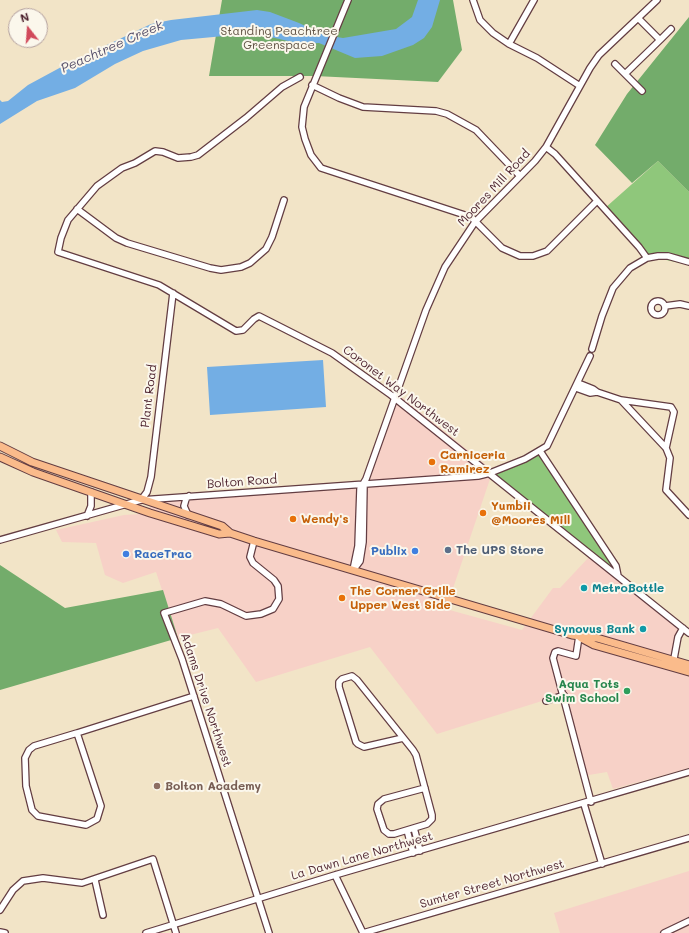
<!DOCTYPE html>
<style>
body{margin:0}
#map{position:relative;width:689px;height:933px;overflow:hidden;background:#f2e4c7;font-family:Mali,sans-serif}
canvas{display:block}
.north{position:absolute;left:8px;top:8px;width:40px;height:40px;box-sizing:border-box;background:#fbf7ec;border:1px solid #b4a19f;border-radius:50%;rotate:343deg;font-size:11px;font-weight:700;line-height:16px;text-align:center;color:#4a1f2b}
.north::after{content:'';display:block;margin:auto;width:14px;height:18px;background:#d1495b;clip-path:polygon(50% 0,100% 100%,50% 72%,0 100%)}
</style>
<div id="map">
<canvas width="689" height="933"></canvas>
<div class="north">N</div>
</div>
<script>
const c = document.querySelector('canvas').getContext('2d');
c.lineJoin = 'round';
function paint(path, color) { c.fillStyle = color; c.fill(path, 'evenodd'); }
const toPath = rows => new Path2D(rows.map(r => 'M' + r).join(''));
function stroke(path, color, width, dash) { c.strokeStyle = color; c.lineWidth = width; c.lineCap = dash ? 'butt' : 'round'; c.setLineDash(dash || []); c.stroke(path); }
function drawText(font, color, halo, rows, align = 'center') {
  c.font = font + ' Mali,sans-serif'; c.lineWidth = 4; c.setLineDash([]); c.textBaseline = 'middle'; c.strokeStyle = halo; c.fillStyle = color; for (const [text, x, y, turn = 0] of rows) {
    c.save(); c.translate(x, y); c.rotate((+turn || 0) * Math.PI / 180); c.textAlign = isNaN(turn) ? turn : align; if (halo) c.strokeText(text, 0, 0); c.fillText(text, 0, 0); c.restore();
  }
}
const built = toPath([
 [399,395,491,469,491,476,446,609,522,630,553,588,560,588,589,557,681,627,672,663,689,668,689,768,613,789,607,772,583,776,561,695,437,734,370,647,256,682,218,628,178,638,156,572,123,583,105,575,96,543,62,542,56,530,124,515,140,514,158,501,367,488],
 [689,871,689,933,560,933,554,913]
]);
const green = toPath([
 [658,161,689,192,689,265,657,258,646,261,605,208],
 [540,451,618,573,490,473]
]);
const forest = toPath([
 [222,0,453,0,462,50,438,82,315,76,209,76],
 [689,17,689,192,658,161,632,183,595,145,627,94],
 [0,565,65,608,163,590,178,638,0,690]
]);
const water = toPath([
 [418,0,440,0,432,27,424,38,413,45,382,56,355,58,319,43,301,44,275,38,256,35,235,35,181,40,143,51,115,64,75,88,37,101,0,124,0,100,2,102,8,101,28,85,65,65,151,24,171,20,257,10,270,12,299,23,324,35,343,38,396,29,412,17],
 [323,360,326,407,210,415,207,367]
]);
const minor = toPath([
 [348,0,304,107,302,127,305,139,311,155,321,168,471,217,502,248,520,256,533,256,547,251,597,201],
 [473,0,480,20,493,33,509,44,537,58,580,86],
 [660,40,671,29],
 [509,44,534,0],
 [615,64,642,91],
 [626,73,660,40,638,18],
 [300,77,282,87,246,118,198,155,191,157,178,158,163,152,155,151,135,163,122,168,97,186,68,220,61,238,58,252,159,285,236,331,243,330,254,319,259,316,332,353,391,395,689,633],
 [312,85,339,98,363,107,436,111,447,114,476,130,520,176],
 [546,147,555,154,639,247,647,258],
 [77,209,116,238,127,243,210,268,221,270,241,267,250,263,266,249,272,237,284,200],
 '651 308a7 7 0 1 1 14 0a7 7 0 1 1-14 0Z',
 [665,306,680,304,689,306],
 [592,349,602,316,613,288,630,268,647,258,658,256,668,256,689,262],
 [578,383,593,389,597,392,621,400,666,448,670,458,666,490,689,515],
 [576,388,590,393,597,392],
 [621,400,671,407,674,412,666,448],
 [540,451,616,566,618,576],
 [141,500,147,492,151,477,173,293],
 [188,515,184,506,186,499,189,496],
 [87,516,91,506,91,492],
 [0,540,141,500,478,476,490,473,525,459,547,446,590,356],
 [254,541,250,557,253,563,274,580,278,586,279,599,273,609,261,614,246,616,221,604,205,601,164,613,182,659,269,933],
 [354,569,360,561,363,542,364,484],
 [353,570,358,546,360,489,366,479,426,310,445,267,475,222,535,161,546,147,590,68,599,55,657,0],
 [579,636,576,656,558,651,555,652,553,658,591,802],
 [673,664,678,637,683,628],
 [546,701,564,695],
 [77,733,101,806,97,819,86,825,38,816,32,810,26,786,25,758,29,750,34,746,77,733],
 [77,733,194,696],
 [403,738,364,747,358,744,356,742,339,687,339,682,342,679,352,676,357,680,413,750,416,755,432,815,432,819,427,824,394,834,389,834,384,830,377,809,378,804,384,799,425,788],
 [584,804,602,864],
 [414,828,420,851],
 [407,830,413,853],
 [335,875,363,933,689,838],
 [95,880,103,915],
 [0,910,13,890,23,881,43,878,82,883,153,859,176,933],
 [0,932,5,933],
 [146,933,335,875,689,772],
 [664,933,689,921]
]);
const major = toPath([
 [0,446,32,462,222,526,230,533,254,541,572,635,597,638,689,665],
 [0,457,33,472,150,513,219,534,230,533],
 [581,638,594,645,689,672]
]);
const markers = [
 [432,462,4,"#e8710a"],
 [483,513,4,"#e8710a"],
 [293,519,4,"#e8710a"],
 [448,550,4,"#5c6f8a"],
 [415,551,4,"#3f7fe0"],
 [126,554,4,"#3f7fe0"],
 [584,588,4,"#0f9aa8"],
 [342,598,4,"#e8710a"],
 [643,629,4,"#0f9aa8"],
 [627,691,4,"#2e9e5b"],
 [157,786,4,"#8d6e63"]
];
const parkNames = [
 ["Standing Peachtree",279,31],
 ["Greenspace",279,45]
];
const streetNames = [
 ["Moores Mill Road",494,188,-47],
 ["Coronet Way Northwest",401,391,37],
 ["Plant Road",149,396,-83],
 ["Bolton Road",242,482,-4],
 ["Adams Drive Northwest",206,700,72],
 ["La Dawn Lane Northwest",362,856,-16],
 ["Sumter Street Northwest",492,884,-16]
];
const foodNames = [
 ["Carniceria",440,455],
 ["Ramirez",440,469],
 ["Yumbii",491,506],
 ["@Moores Mill",491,520],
 ["Wendy's",301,519],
 ["The Corner Grille",350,591],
 ["Upper West Side",350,605]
];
const serviceNames = [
 ["The UPS Store",456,550]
];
const shopNames = [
 ["Publix",407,551],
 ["RaceTrac",134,554,"left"]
];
const cultureNames = [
 ["MetroBottle",592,588],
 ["Synovus Bank",635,629,"right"]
];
const leisureNames = [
 ["Aqua Tots",619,684],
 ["Swim School",619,698]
];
const educationNames = [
 ["Bolton Academy",165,786]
];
const waterNames = [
 ["Peachtree Creek",112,47,-24]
];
paint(built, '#f7d1c7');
paint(green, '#8fc77b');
paint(forest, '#73ac6b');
paint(water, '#73aee4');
stroke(minor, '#633d42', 8);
stroke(major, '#633d42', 9);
stroke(minor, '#fff', 5.5);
stroke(major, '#fabb8b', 7);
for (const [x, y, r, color] of markers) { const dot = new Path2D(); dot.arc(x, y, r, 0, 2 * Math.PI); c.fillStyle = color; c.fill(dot); stroke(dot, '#fbf7ec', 1.5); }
drawText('12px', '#5f5143', '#fbf7ec', parkNames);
drawText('12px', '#4a1f2b', '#fbf7ec', streetNames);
drawText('bold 12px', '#c56008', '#fbf7ec', foodNames, 'left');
drawText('bold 12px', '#4e5e75', '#fbf7ec', serviceNames, 'left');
drawText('bold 12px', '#366cbe', '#fbf7ec', shopNames, 'right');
drawText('bold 12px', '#0d838f', '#fbf7ec', cultureNames, 'left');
drawText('bold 12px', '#27864d', '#fbf7ec', leisureNames, 'right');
drawText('bold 12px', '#785e54', '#fbf7ec', educationNames, 'left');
drawText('italic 13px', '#58516c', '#fbf7ec', waterNames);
</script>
